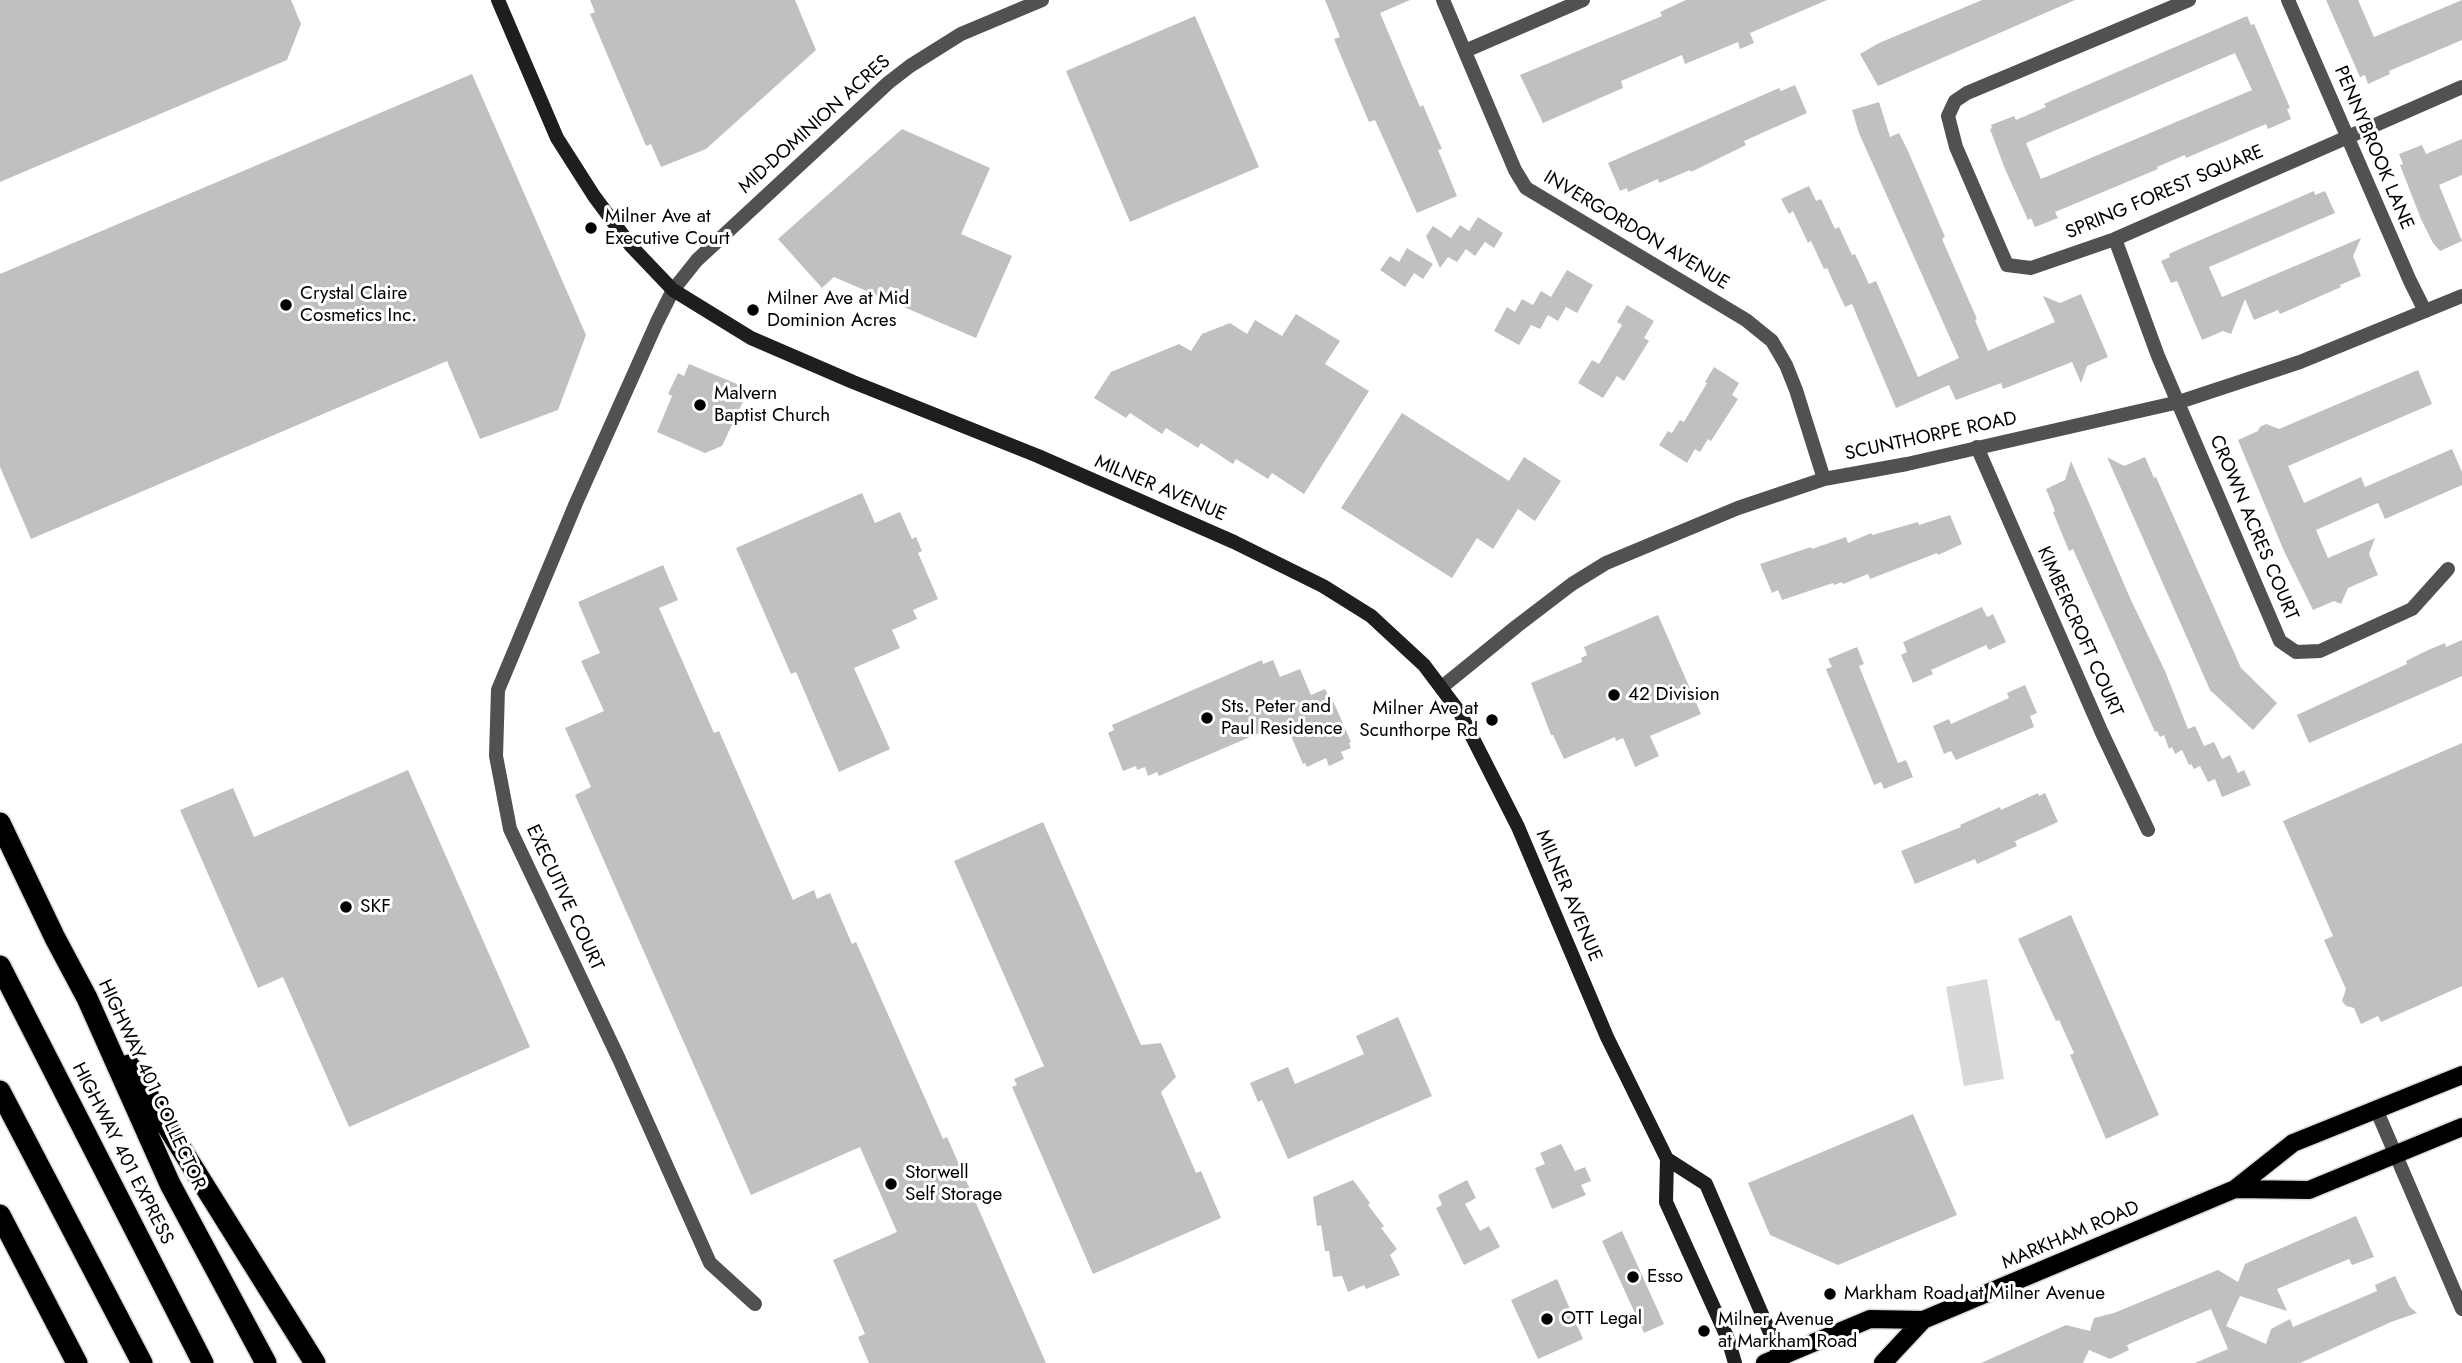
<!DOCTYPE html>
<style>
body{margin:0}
canvas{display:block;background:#fff}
</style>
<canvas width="2462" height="1363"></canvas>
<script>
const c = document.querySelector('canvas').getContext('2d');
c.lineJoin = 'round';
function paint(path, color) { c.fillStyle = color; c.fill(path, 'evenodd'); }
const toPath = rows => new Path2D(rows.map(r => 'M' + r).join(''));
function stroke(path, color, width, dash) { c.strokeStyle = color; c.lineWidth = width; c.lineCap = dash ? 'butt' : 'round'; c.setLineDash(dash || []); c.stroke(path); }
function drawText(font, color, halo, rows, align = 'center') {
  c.font = font + ' Jost,sans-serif'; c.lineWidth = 6; c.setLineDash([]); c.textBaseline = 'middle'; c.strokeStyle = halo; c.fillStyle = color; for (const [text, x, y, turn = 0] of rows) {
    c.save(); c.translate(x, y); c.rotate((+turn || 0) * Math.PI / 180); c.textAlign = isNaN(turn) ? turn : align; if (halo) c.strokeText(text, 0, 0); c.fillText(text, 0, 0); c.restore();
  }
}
const green = toPath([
 [1987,979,2004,1079,1964,1086,1946,987]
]);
const building = toPath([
 [0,0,291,0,301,24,287,60,0,182],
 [590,0,795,0,816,50,706,149,661,167,651,144,646,146,590,14,595,12],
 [1325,0,1410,0,1380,13,1420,107,1423,105,1442,149,1438,150,1457,196,1417,213,1375,120,1369,122,1341,56,1334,39,1340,37],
 [1686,0,1827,0,1750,33,1754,43,1740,49,1738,42,1685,64,1682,55,1621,81,1623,88,1543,123,1520,75,1662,16,1660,12],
 [1982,0,2075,0,1878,86,1860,54,1879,43],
 [2326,0,2358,0,2374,37,2462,0,2462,40,2389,71,2390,74,2368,84,2365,75,2360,77],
 [1195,16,1259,167,1130,222,1066,71],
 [2247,16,2251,25,2254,24,2258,33,2290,108,2287,109,2291,119,2268,129,2266,124,2186,158,2185,155,2157,167,2158,169,2055,212,2058,218,2035,227,2031,218,2028,220,2005,169,1990,129,1992,128,1991,125,2014,116,2016,120,2046,107,2044,104,2057,98],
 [2235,53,2252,90,2041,179,2026,143],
 [472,74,586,335,558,410,480,439,447,361,31,539,0,467,0,274],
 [1795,85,1807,113,1744,141,1746,145,1691,172,1690,170,1659,183,1658,179,1628,192,1627,188,1620,191,1608,163,1779,88,1781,91],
 [1879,102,1890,137,1899,133,1908,151,1945,237,1942,239,1977,319,1975,320,1988,351,2055,322,2043,296,2060,303,2081,294,2108,357,2087,366,2081,383,2072,362,2003,389,2001,383,1956,400,1949,385,1896,408,1852,304,1845,307,1827,268,1824,269,1811,241,1808,243,1793,211,1789,214,1781,199,1809,186,1816,201,1821,199,1835,229,1839,227,1852,255,1855,254,1869,284,1876,281,1918,377,1959,358,1859,133,1852,110],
 [902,129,990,168,961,234,1012,256,976,338,834,277,822,288,778,239],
 [2462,139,2462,175,2439,185,2462,241,2440,251,2433,243,2421,219,2400,165,2403,164,2399,154,2422,145,2426,154],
 [2314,191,2315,195,2325,191,2335,213,2209,267,2222,297,2361,238,2353,256,2361,276,2340,285,2341,287,2280,314,2278,310,2254,320,2245,299,2231,334,2223,331,2202,340,2177,281,2171,283,2161,261,2170,257,2169,254,2182,248],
 [1478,217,1503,233,1494,248,1485,242,1475,256,1466,249,1457,262,1448,257,1440,268,1426,236,1433,226,1451,238,1460,225,1469,231],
 [1407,248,1433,264,1423,279,1414,273,1405,287,1380,270,1390,256,1399,262],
 [1567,270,1593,285,1577,313,1566,307,1558,321,1548,315,1540,329,1531,325,1519,345,1494,331,1507,307,1515,312,1522,299,1533,305,1541,291,1551,297],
 [1627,305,1654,321,1644,338,1649,341,1624,381,1617,376,1603,398,1578,383,1592,360,1599,364,1622,325,1617,322],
 [1296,314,1340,341,1325,364,1369,391,1304,494,1272,473,1268,479,1236,459,1233,464,1201,443,1198,448,1166,428,1162,434,1130,413,1126,418,1094,398,1111,372,1179,344,1191,351,1202,334,1230,323,1247,334,1255,320,1282,336],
 [689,364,749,389,722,446,705,453,657,432,672,396,668,394,678,373,684,376],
 [1714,367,1739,383,1732,395,1738,399,1711,441,1708,439,1700,452,1695,449,1687,463,1659,445,1668,431,1672,433,1680,420,1684,422,1707,383,1705,382],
 [2418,370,2432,404,2288,466,2304,503,2361,477,2365,487,2452,449,2462,472,2462,485,2385,519,2378,503,2316,530,2328,558,2375,538,2369,554,2378,575,2348,588,2341,604,2334,601,2313,610,2284,551,2238,440,2258,431,2260,427,2266,424,2279,429],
 [1402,413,1509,481,1524,457,1561,481,1535,521,1518,509,1493,549,1477,538,1452,578,1341,508],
 [2107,457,2124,466,2145,457,2154,478,2156,477,2241,668,2277,703,2253,730,2210,690],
 [2071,461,2130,598,2165,671,2188,729,2195,726,2204,746,2214,742,2222,759,2230,755,2238,773,2244,770,2251,785,2222,797,2215,779,2208,782,2200,766,2194,769,2191,764,2189,765,2182,750,2175,754,2172,747,2169,749,2164,735,2160,737,2157,731,2155,732,2073,549,2069,551,2053,512,2055,511,2046,489,2065,480],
 [862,493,875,523,900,512,912,539,916,537,922,551,918,553,938,599,913,610,917,619,892,630,900,648,854,668,890,749,839,772,796,672,791,674,736,548],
 [1950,515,1962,544,1938,555,1937,553,1870,579,1868,574,1843,584,1842,582,1834,585,1833,583,1782,600,1778,590,1772,593,1760,564,1811,547,1812,549,1846,537,1848,543,1871,533,1872,535,1918,522,1919,525],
 [663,565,678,600,659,608,714,733,719,731,793,900,814,890,817,899,830,893,852,944,856,942,943,1139,947,1137,1046,1363,869,1363,858,1337,865,1334,833,1260,897,1232,860,1147,751,1195,575,795,591,787,565,728,604,711,581,661,600,653,578,602],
 [1982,607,1987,617,1993,614,2006,642,1989,650,1986,645,1931,670,1933,674,1913,683,1901,655,1907,652,1903,642],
 [1658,615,1701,714,1650,736,1659,756,1635,767,1623,738,1616,741,1615,737,1564,759,1553,735,1551,735,1531,683,1582,662,1581,658,1587,655,1584,647],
 [2462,640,2462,676,2309,743,2297,715,2407,664,2406,661,2426,651,2445,643,2446,647],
 [1857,647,1864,664,1859,666,1898,763,1906,760,1913,777,1884,789,1881,782,1874,785,1826,669,1832,667,1828,659],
 [1262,660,1263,664,1273,660,1280,677,1300,669,1311,695,1325,689,1328,695,1330,694,1351,742,1349,743,1351,748,1341,752,1344,759,1329,766,1326,758,1307,767,1305,763,1303,764,1285,722,1159,776,1157,772,1148,776,1145,767,1137,770,1136,766,1123,771,1108,733,1114,730,1112,725],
 [2025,685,2037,713,2030,716,2034,727,1956,760,1951,751,1944,754,1933,726,1949,719,1951,724,2009,698,2007,693],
 [2462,743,2462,986,2381,1022,2378,1016,2361,1024,2354,1008,2346,1006,2342,1001,2346,989,2324,940,2333,936,2283,821],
 [408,770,530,1047,349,1127,283,977,258,988,180,810,233,788,254,837],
 [2038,793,2039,796,2045,793,2058,822,2015,841,2017,846,1977,864,1975,859,1915,884,1901,851,1961,827,1960,825,2000,807,2001,810],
 [1043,822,1141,1045,1161,1043,1176,1077,1161,1092,1196,1173,1201,1171,1221,1218,1093,1274,1012,1087,1017,1085,1014,1079,1044,1066,954,861],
 [2071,915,2159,1115,2106,1139,2070,1055,2074,1053,2059,1020,2056,1021,2018,939],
 [1398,1017,1432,1096,1288,1159,1262,1100,1258,1102,1250,1083,1288,1067,1295,1084,1364,1054,1356,1036],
 [1913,1114,1957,1215,1838,1265,1770,1235,1748,1183],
 [1561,1144,1575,1171,1585,1167,1591,1181,1581,1185,1586,1195,1552,1209,1535,1168,1545,1164,1540,1153],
 [1353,1180,1370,1203,1368,1205,1384,1226,1381,1228,1397,1249,1390,1255,1400,1275,1366,1289,1364,1285,1348,1292,1342,1276,1333,1277,1329,1251,1325,1251,1321,1225,1317,1226,1313,1197],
 [1467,1180,1476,1198,1465,1204,1480,1231,1489,1226,1500,1247,1464,1265,1436,1208,1442,1205,1438,1195],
 [2356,1216,2374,1257,2352,1265,2349,1259,2277,1289,2287,1311,2240,1296,2226,1326,2266,1344,2271,1329,2290,1319,2293,1327,2377,1291,2375,1285,2395,1276,2409,1306,2417,1313,2391,1322,2300,1363,2195,1363,2228,1349,2211,1309,2127,1345,2129,1350,2110,1359,2089,1350,2083,1363,1981,1363,2066,1325,2090,1331,2094,1318,2114,1313,2218,1270,2238,1282,2245,1264,2249,1262],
 [1622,1231,1664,1324,1644,1333,1602,1241],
 [1557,1279,1583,1339,1538,1359,1511,1300]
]);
const minor = toPath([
 [2189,0,1967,93,1955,101,1948,116,1956,147,2007,265,2031,268,2115,239,2462,87],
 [2288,0,2410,281,2425,311],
 [1465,51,1583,0],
 [2115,239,2158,356,2280,641,2296,652,2320,651,2412,609,2448,569],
 [1977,447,2102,733,2148,830],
 [2376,1109,2462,1309],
 [755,1304,710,1263,619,1059,510,829,496,756,498,690,576,503,657,322,673,290,697,260,888,83,910,66,961,34,1042,0]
]);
const tertiary = toPath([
 [1443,0,1515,170,1526,188,1746,320,1772,341,1786,365,1796,390,1824,479],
 [1442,687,1517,626,1572,584,1606,563,1738,508,1824,479,1907,464,2179,402,2300,362,2462,296]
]);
const secondary = toPath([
 [498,0,557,138,594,196,631,246,673,290,751,338,853,382,1038,456,1234,542,1323,586,1371,616,1424,665,1460,713,1518,827,1607,1037,1667,1159,1666,1202,1728,1339,1735,1363],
 [1667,1159,1706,1184,1783,1363]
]);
const primary = toPath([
 [2235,1189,2309,1190,2462,1127],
 [1765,1363,1870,1319,1923,1320,2235,1189,2293,1143,2462,1075],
 [1883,1363,1923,1320]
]);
const motorway = toPath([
 [0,823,55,938,87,998,170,1184,266,1363],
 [0,966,203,1363],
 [129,1065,315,1363],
 [0,1091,142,1363],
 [0,1215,77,1363]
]);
const markers = [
 [591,228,7,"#000"],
 [286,305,7,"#000"],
 [753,310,7,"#000"],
 [700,405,7,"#000"],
 [1614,695,7,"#000"],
 [1207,718,7,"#000"],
 [1492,720,7,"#000"],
 [346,907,7,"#000"],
 [891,1184,7,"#000"],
 [1633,1277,7,"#000"],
 [1830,1294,7,"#000"],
 [1547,1319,7,"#000"],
 [1704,1331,7,"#000"]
];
const streetNames = [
 ["MID-DOMINION ACRES",815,125,-42],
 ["PENNYBROOK LANE",2373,148,67],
 ["SPRING FOREST SQUARE",2165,193,-23],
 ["INVERGORDON AVENUE",1636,231,31],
 ["SCUNTHORPE ROAD",1931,437,-12],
 ["MILNER AVENUE",1160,489,23],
 ["CROWN ACRES COURT",2253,528,67],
 ["KIMBERCROFT COURT",2079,632,66],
 ["MILNER AVENUE",1568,896,67],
 ["EXECUTIVE COURT",564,898,65],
 ["HIGHWAY 401 COLLECTOR",151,1085,65],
 ["HIGHWAY 401 EXPRESS",122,1154,63],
 ["MARKHAM ROAD",2071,1236,-23]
];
const poiNames = [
 ["Milner Ave at",605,217],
 ["Executive Court",605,239],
 ["Crystal Claire",300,294],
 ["Cosmetics Inc.",300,316],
 ["Milner Ave at Mid",767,299],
 ["Dominion Acres",767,321],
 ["Malvern",714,394],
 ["Baptist Church",714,416],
 ["42 Division",1628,695],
 ["Sts. Peter and",1221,707],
 ["Paul Residence",1221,729],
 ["Milner Ave at",1478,709,"right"],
 ["Scunthorpe Rd",1478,731,"right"],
 ["SKF",360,907],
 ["Storwell",905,1173],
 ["Self Storage",905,1195],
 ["Esso",1647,1277],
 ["Markham Road at Milner Avenue",1844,1294],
 ["OTT Legal",1561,1319],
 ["Milner Avenue",1718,1320],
 ["at Markham Road",1718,1342]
];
paint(green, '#d8d8d8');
paint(building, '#c0c0c0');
stroke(primary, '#dbdbdb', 21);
stroke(motorway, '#dbdbdb', 24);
stroke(minor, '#515151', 14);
stroke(tertiary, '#515151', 14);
stroke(secondary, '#1e1e1e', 14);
stroke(primary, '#000', 18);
stroke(motorway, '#000', 21);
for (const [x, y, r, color] of markers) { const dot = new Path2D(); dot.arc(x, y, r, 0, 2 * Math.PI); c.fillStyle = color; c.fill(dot); stroke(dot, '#fff', 2.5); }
drawText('19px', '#000', '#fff', streetNames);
drawText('19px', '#000', '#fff', poiNames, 'left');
</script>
